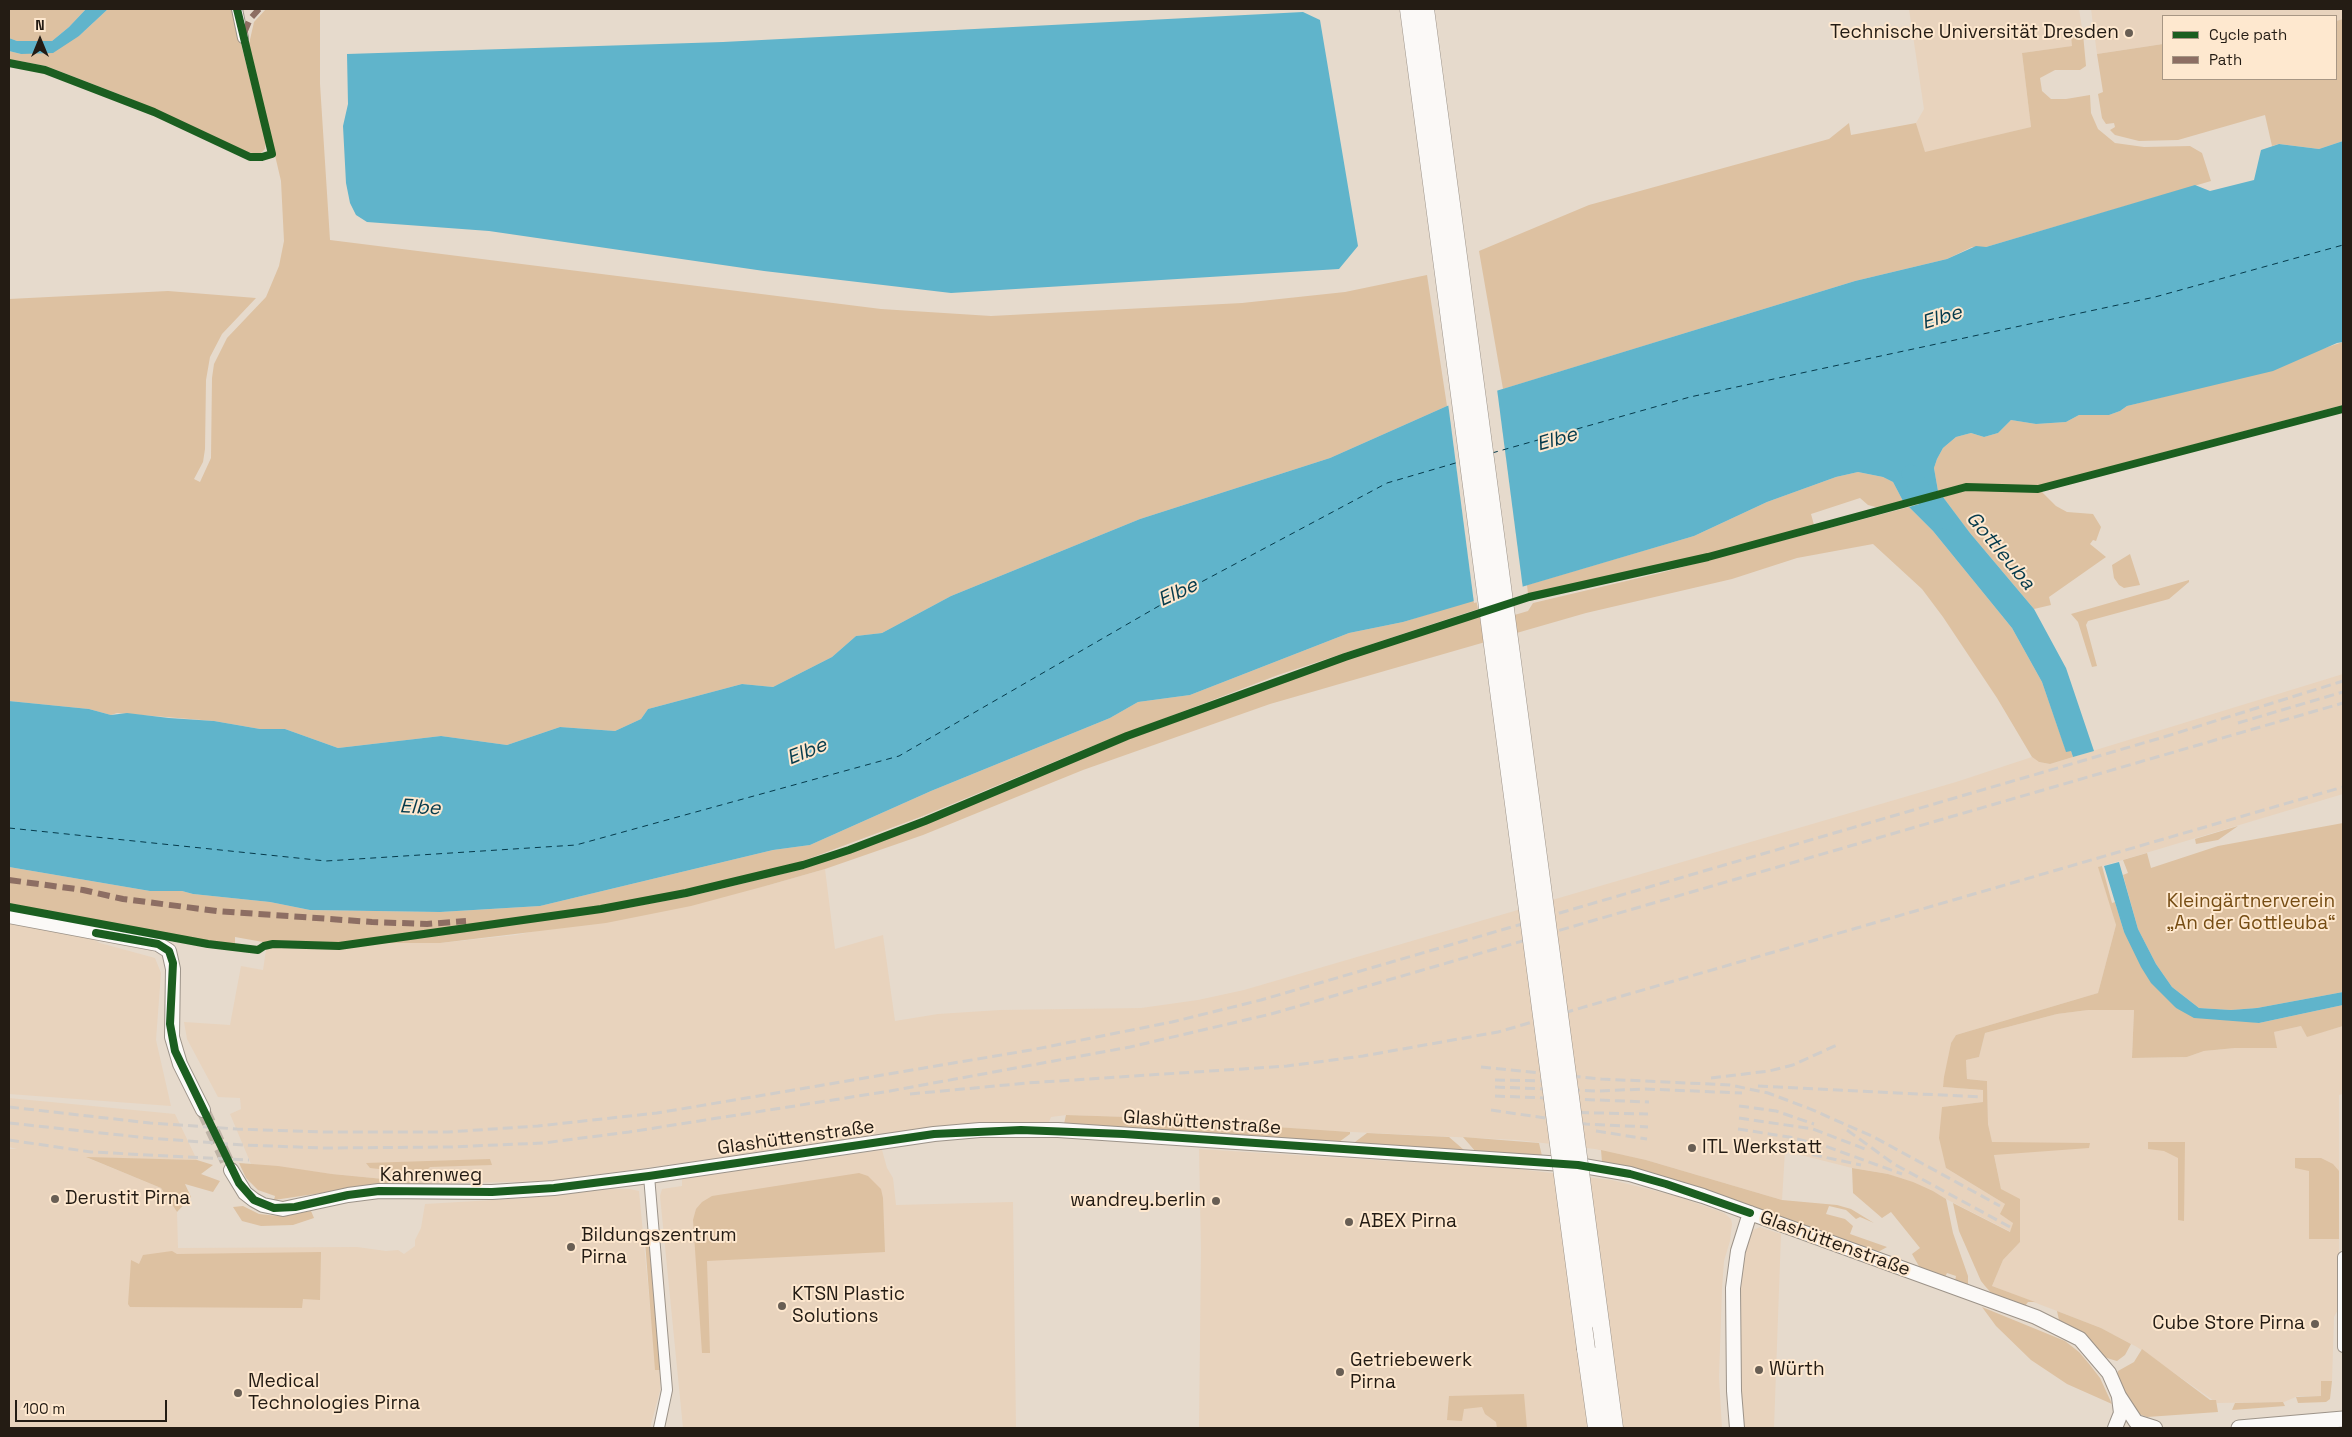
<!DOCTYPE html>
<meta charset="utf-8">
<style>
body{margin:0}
#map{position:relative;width:2352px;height:1437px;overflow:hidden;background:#e6dacc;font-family:"Space Grotesk",sans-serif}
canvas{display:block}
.frame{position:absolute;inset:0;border:10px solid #241c14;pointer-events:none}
.legend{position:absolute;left:2162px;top:15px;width:175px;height:65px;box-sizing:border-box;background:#fee8cf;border:1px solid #a79684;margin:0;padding:6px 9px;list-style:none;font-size:15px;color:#241c14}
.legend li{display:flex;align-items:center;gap:10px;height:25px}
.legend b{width:25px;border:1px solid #a79684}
.north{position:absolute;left:15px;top:15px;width:50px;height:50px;-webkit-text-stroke:4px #fee8cf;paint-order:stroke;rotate:0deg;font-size:14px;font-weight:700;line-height:20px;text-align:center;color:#241c14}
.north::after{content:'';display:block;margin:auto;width:18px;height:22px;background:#241c14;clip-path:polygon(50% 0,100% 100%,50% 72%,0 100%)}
.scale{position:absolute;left:15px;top:1400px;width:152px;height:22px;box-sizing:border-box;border:2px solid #241c14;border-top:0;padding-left:6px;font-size:15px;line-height:18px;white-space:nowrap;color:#241c14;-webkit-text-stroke:4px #fee8cf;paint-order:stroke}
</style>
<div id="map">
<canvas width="2352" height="1437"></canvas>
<div class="frame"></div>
<ul class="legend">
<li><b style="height:6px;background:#1b5e20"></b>Cycle path</li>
<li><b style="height:6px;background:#8d6e63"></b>Path</li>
</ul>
<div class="north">N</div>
<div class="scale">100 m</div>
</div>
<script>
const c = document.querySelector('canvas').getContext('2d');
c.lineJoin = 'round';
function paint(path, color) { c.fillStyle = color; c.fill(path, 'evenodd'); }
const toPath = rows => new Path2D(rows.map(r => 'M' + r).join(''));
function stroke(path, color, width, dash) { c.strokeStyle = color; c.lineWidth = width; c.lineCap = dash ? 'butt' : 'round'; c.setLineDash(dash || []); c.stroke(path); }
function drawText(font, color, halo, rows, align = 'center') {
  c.font = font + ' "Space Grotesk",sans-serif'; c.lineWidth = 4; c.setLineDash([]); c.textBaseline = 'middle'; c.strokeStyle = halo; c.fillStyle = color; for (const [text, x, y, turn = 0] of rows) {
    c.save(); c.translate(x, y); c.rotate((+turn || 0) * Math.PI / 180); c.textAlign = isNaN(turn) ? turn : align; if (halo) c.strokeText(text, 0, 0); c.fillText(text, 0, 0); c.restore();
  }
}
const built = toPath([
 [1909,9,2079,9,2083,34,2071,35,2073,46,2022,53,2031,127,1924,153,1916,123,1924,109],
 [2091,9,2343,9,2343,19,2336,21,2336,16,2163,16,2163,44,2097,54],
 [2343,674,2343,794,2099,867,2116,925,2098,993,1956,1035,1951,1043,1943,1087,1984,1090,1983,1102,1942,1107,1946,1168,2005,1204,2013,1223,2011,1232,1946,1199,1933,1191,1888,1174,1852,1168,1785,1151,1782,1200,1646,1160,1595,1149,1517,1140,1332,1131,1128,1117,1066,1115,1051,1117,1049,1122,978,1124,932,1129,549,1181,435,1184,332,1174,251,1164,230,1114,241,1109,240,1098,218,1097,187,1039,184,1022,230,1025,241,966,263,970,266,950,271,948,339,948,372,943,440,943,516,935,769,885,825,869,835,949,883,935,895,1021,938,1014,1000,1010,1141,1008,1198,1000,1244,990,1956,782,2032,757,2039,762,2050,764,2073,757],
 [9,921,84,935,100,943,155,958,161,973,156,1040,171,1106,9,1094],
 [2088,1010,2134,1010,2132,1058,2187,1057,2204,1051,2235,1048,2276,1048,2274,1032,2301,1026,2308,1036,2343,1026,2343,1094,2339,1095,2339,1308,2334,1317,2332,1381,2321,1381,2321,1396,2298,1396,2284,1402,2217,1403,2137,1347,2101,1328,1992,1286,2003,1260,2020,1242,2001,1189,1988,1124,1987,1081,1967,1079,1966,1060,1979,1057,1985,1033,2057,1014],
 [9,1098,175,1114,197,1160,88,1158,161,1188,177,1212,178,1248,357,1247,386,1251,398,1250,404,1254,415,1246,415,1240,421,1228,425,1204,527,1198,612,1189,630,1189,639,1191,656,1370,660,1370,660,1391,650,1428,9,1428,9,1149,17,1149,9,1147],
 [1199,1149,1517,1169,1612,1180,1676,1196,1724,1213,1731,1219,1732,1224,1730,1241,1724,1261,1722,1289,1719,1377,1722,1428,1199,1428,1201,1249],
 [882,1150,887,1168,893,1178,896,1205,1013,1202,1016,1428,683,1428,660,1196,662,1189,682,1186,682,1179],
 [1760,1227,1781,1234,1774,1428,1742,1428,1740,1414,1738,1288,1741,1263,1748,1237,1753,1230]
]);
const green = toPath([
 [9,9,86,9,69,27,52,41,17,41,9,38],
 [108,9,232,9,266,141,265,149,260,154,246,152,129,98,46,66,9,59,9,51,21,54,79,36],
 [266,9,320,9,320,84,330,240,881,309,991,316,1242,303,1345,292,1427,275,1447,406,1330,458,1140,519,951,596,882,633,856,636,832,657,773,687,742,684,648,709,641,719,615,731,560,727,507,745,441,736,338,748,285,729,260,729,214,721,117,713,111,715,89,709,9,701,9,299,168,291,256,298,222,334,210,357,206,380,205,449,203,462,194,479,200,482,211,458,212,378,214,364,227,338,266,297,279,266,284,241,281,181,249,44,254,22],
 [2343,19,2343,141,2319,149,2279,144,2272,146,2265,115,2178,140,2139,141,2115,135,2110,130,2115,127,2114,123,2106,124,2102,118,2098,94,2103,92,2097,54,2163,44,2163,79,2336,79,2336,21],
 [2078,34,2083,34,2086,66,2080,70,2055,70,2040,78,2042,91,2051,99,2066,99,2090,95,2091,113,2098,129,2115,143,2144,147,2190,146,2202,153,2211,181,1986,247,1972,247,1947,259,1855,281,1503,389,1479,251,1589,205,1829,139,1849,123,1851,135,1916,123,1925,152,2031,127,2022,53,2072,46,2071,35],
 [2343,342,2343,405,2037,486,1965,484,1938,491,1934,468,1937,459,1943,448,1956,437,1971,433,1984,437,1998,433,2011,420,2036,424,2066,422,2079,415,2109,415,2120,411,2127,406,2214,384],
 [1858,472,1883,477,1893,482,1903,501,1879,508,1868,505,1860,498,1811,514,1814,525,1708,554,1528,594,1527,585,1694,536,1767,502,1836,477],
 [1967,490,2042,492,2056,506,2067,512,2093,514,2101,527,2096,541,2093,540,2090,544,2106,557,2049,597,2051,605,2034,609,1970,533,1943,497],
 [1909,507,1933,531,2012,628,2042,682,2066,751,2071,751,2073,757,2050,764,2039,762,2032,757,1997,698,1943,617,1922,589,1873,544,1797,558,1732,579,1586,613,1270,704,1083,770,923,835,825,869,769,885,691,906,606,923,440,943,372,943,604,912,687,897,803,869,913,829,1132,738,1346,660,1474,618,1480,617,1484,624,1528,611,1533,603,1660,573],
 [2130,554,2140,585,2124,588,2119,585,2114,578,2112,565],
 [2189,580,2189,582,2169,599,2088,621,2086,625,2097,666,2092,667,2078,622,2071,614],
 [1476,599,1478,609,1278,675,1090,747,923,816,800,862,685,890,600,907,340,943,263,942,235,937,235,944,218,943,9,904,9,867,150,891,182,891,193,894,270,902,310,910,440,912,540,906,773,850,810,845,931,791,1110,718,1138,702,1190,695,1349,633,1403,622],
 [2343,823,2343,992,2257,1008,2231,1010,2199,1008,2172,987,2156,964,2138,929,2123,875,2128,873,2123,860,2147,853,2151,868,2218,846],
 [2238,826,2218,840,2196,844,2195,839],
 [2102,866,2112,903,2115,902,2124,932,2176,1008,2259,1023,2343,1005,2343,1026,2307,1037,2301,1026,2274,1032,2277,1048,2235,1048,2204,1051,2187,1057,2132,1058,2134,1010,2088,1010,2057,1014,1985,1033,1979,1057,1966,1060,1967,1079,1987,1081,1988,1124,1992,1142,2090,1143,2089,1148,1994,1155,2001,1189,2020,1199,2020,1242,2003,1260,1992,1286,2035,1302,2028,1302,2025,1306,1994,1296,1985,1286,1981,1281,1959,1231,1953,1203,2010,1232,2013,1223,2000,1214,2005,1204,1946,1168,1939,1138,1942,1107,1983,1102,1983,1090,1943,1087,1944,1077,1951,1043,1956,1035,2098,993,2116,925,2098,867],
 [1066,1115,1128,1117,1350,1132,1350,1134,1339,1142,1064,1124],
 [1367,1133,1449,1137,1464,1150,1356,1144,1355,1142],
 [1463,1137,1539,1143,1542,1156,1476,1152],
 [2148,1142,2185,1142,2184,1221,2178,1220,2178,1158,2164,1151,2148,1149],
 [1601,1150,1646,1160,1782,1200,1837,1205,1851,1209,1874,1223,1860,1217,1856,1219,1846,1210,1829,1206,1826,1214,1845,1219,1853,1226,1850,1234,1887,1247,1878,1252,1687,1183,1602,1162],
 [86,1157,197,1160,213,1165,201,1174,220,1181,213,1192,185,1184,191,1197,177,1212,161,1188],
 [2295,1158,2321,1158,2333,1164,2339,1171,2339,1239,2309,1239,2309,1171,2295,1168],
 [490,1159,492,1165,430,1167,423,1174,370,1168,366,1163],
 [239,1163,278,1166,332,1174,435,1184,389,1183,274,1200,275,1196,258,1190,246,1178],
 [1852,1168,1888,1174,1913,1182,1933,1191,1946,1199,1953,1233,1968,1276,1968,1285,1955,1281,1956,1276,1947,1273,1945,1277,1920,1268,1912,1254,1920,1248,1891,1212,1882,1218,1853,1193],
 [859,1173,868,1176,881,1189,883,1198,885,1252,707,1261,710,1353,702,1353,693,1220,696,1209,702,1202,712,1196],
 [243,1206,259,1214,278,1216,311,1211,314,1218,293,1225,261,1226,242,1221,233,1207],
 [645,1241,649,1242,660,1370,655,1370],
 [172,1251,177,1254,321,1252,320,1300,303,1299,302,1308,130,1307,128,1304,131,1260,139,1264,143,1255],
 [1982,1307,2065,1341,2079,1352,2090,1365,2100,1378,2112,1404,2067,1384,2031,1360,1996,1326],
 [2057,1311,2101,1328,2131,1344,2125,1355,2117,1361,2110,1359,2102,1356,2076,1330,2059,1320],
 [2142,1349,2210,1400,2216,1400,2218,1412,2147,1417,2139,1414,2136,1416,2117,1376,2118,1371,2134,1362],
 [2321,1381,2332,1381,2330,1399,2326,1402,2298,1403,2296,1397,2321,1396],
 [1524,1394,1527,1428,1497,1428,1496,1422,1485,1414,1482,1407,1464,1409,1462,1421,1447,1420,1449,1396],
 [2283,1402,2285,1406,2232,1410,2235,1403]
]);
const water = toPath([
 [86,9,108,9,79,36,53,53,21,54,9,51,9,38,17,41,52,41,69,27],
 [1303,12,1320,20,1358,246,1339,269,951,293,764,271,489,231,367,222,356,215,350,203,346,183,343,126,348,104,347,54,723,42],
 [2343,141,2343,342,2337,343,2273,371,2127,406,2120,411,2109,415,2079,415,2066,422,2036,424,2011,420,1998,433,1984,437,1971,433,1956,437,1943,448,1937,459,1934,468,1938,491,1903,501,1893,482,1883,477,1858,472,1836,477,1767,502,1694,536,1403,622,1349,633,1190,695,1138,702,1110,718,931,791,810,845,773,850,540,906,440,912,310,910,270,902,193,894,182,891,150,891,9,867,9,701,89,709,111,715,127,713,169,718,214,721,260,729,285,729,338,748,441,736,507,745,560,727,615,731,641,719,648,709,742,684,773,687,832,657,856,636,882,633,951,596,1140,519,1330,458,1447,406,1855,281,1947,259,1976,246,1986,247,2195,185,2210,191,2254,180,2261,150,2279,144,2319,149],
 [1943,497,1970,533,2034,609,2066,668,2094,751,2073,757,2071,751,2066,752,2042,682,2012,628,1933,531,1909,507],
 [2119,862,2138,929,2156,964,2172,987,2199,1008,2231,1010,2257,1008,2343,992,2343,1005,2259,1023,2194,1018,2176,1008,2151,983,2141,967,2124,932,2104,866]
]);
const pier = toPath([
 [1497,389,1523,589,1474,603,1448,403]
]);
const river = toPath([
 [1911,474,1924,495,1945,520]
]);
const ferry = toPath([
 [1492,453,1690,397,2155,297,2343,245],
 [9,828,326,861,576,845,899,756,1190,588,1387,483,1459,462]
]);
const secondaryTunnel = toPath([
 [203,1110,231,1170]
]);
const street = toPath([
 [237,9,243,38],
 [649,1176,667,1390,659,1428],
 [2343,1257,2343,1347]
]);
const secondary = toPath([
 [9,916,158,944,169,951,173,969,172,1037,180,1064,203,1110],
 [231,1170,245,1193,254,1200,263,1205,283,1209,348,1195,379,1191,492,1192,554,1188,649,1176,934,1134,980,1130,1058,1130,1578,1165,1630,1174,1703,1196,2036,1317,2080,1339,2109,1373,2119,1396,2136,1422,2155,1428],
 [1737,1428,1734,1391,1733,1288,1738,1251,1750,1213],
 [2115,1428,2121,1413,2119,1397]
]);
const primary = toPath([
 [2239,1428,2343,1419]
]);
const highway = toPath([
 [1600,1322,1614,1428],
 [1586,1349,1597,1428]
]);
const rail = toPath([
 [2238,723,2343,692],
 [1481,1067,1601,1079,1730,1085,1768,1093,1808,1108,1872,1136,2000,1206],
 [1711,1078,1769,1071,1793,1065,1839,1044],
 [1495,1080,1548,1081],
 [1758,1086,1981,1097],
 [1495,1087,1598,1091,1645,1089,1742,1093],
 [910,1094,1027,1083,1287,1066,1363,1056,1498,1032,2343,787],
 [1495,1096,1649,1102],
 [1739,1106,1776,1111,1814,1124],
 [9,1107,150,1123,237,1129,324,1132,448,1132,538,1126,657,1113,1031,1050,1172,1022,1261,1000,2164,737,2343,681],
 [1491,1110,1586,1124,1648,1127],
 [1549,1112,1648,1114],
 [1739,1118,1813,1129,1865,1149],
 [9,1123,148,1138,243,1145,323,1148,450,1147,543,1143,629,1132,890,1091,1130,1047,1271,1014,2343,703],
 [1738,1129,1789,1137,1825,1146,1902,1174],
 [1847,1130,1894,1164,2010,1227],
 [1596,1131,1647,1139],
 [9,1140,91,1152,249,1160],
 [1738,1143,1777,1147,1861,1165]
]);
const highwayBridge = toPath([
 [1409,9,1586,1349],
 [1425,9,1600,1322]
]);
const quiet = toPath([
 [244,33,250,19,259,9],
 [9,880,83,890,123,899,217,911,372,922,427,924,466,921]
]);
const cycleway = toPath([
 [9,63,45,70,154,112,250,157,262,157,272,154,237,9],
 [9,907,208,944,258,950,264,946,273,944,339,946,601,909,686,893,803,865,849,850,925,821,1127,736,1345,657,1529,597,1708,557,1966,487,2038,489,2343,409],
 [96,933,158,944,169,951,173,963,170,1024,175,1051,239,1183,254,1200,274,1208,295,1207,348,1195,379,1191,492,1192,554,1188,649,1176,934,1134,1021,1130,1124,1134,1578,1165,1630,1174,1666,1184,1750,1213]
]);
const markers = [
 [2129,33,5,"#685e54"],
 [1692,1148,5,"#685e54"],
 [55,1199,5,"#685e54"],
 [1216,1201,5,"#685e54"],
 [1349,1222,5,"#685e54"],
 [571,1247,5,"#685e54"],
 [782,1306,5,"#685e54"],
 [2315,1324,5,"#685e54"],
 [1759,1370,5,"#685e54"],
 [1340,1372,5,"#685e54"],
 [238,1393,5,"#685e54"]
];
const poiNames = [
 ["Technische Universität Dresden",2119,33,"right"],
 ["ITL Werkstatt",1702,1148],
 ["Derustit Pirna",65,1199],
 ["wandrey.berlin",1206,1201,"right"],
 ["ABEX Pirna",1359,1222],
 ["Bildungszentrum",581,1236],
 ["Pirna",581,1258],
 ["KTSN Plastic",792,1295],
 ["Solutions",792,1317],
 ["Cube Store Pirna",2305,1324,"right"],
 ["Getriebewerk",1350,1361],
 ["Pirna",1350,1383],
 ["Würth",1769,1370],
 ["Medical",248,1382],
 ["Technologies Pirna",248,1404]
];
const parkNames = [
 ["Kleingärtnerverein",2251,902],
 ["„An der Gottleuba“",2251,924]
];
const streetNames = [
 ["Glashüttenstraße",1202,1123,4],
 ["Glashüttenstraße",796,1138,-8],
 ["Kahrenweg",431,1176],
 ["Glashüttenstraße",1835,1244,20]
];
const waterNames = [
 ["Elbe",1942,318,-17],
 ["Elbe",1557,440,-16],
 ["Gottleuba",2000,551,50],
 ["Elbe",1178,593,-25],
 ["Elbe",807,752,-22],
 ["Elbe",420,808,3]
];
paint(built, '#e8d3bd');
paint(green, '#ddc1a1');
paint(water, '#60b4cb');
paint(pier, '#e6dacc');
stroke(river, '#60b4cb', 19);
stroke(ferry, '#063b4c', 1, [6, 5]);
stroke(secondaryTunnel, '#bfb4a7', 14, [14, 7]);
stroke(street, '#9c9389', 12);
stroke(secondary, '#9c9389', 16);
stroke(primary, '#9c9389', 17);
stroke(highway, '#9c9389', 19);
stroke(street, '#fbf9f7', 10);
stroke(secondary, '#fbf9f7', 14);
stroke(primary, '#fbf9f7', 15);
stroke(highway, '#fbf9f7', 18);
stroke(rail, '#d1cdc9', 3, [10, 5]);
stroke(highwayBridge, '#9c9389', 19, []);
stroke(highwayBridge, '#fbf9f7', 18);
stroke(quiet, '#8d6e63', 6, [12, 6]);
stroke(cycleway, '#1b5e20', 8);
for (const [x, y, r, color] of markers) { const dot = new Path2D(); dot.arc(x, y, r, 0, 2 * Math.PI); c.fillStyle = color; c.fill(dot); stroke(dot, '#fee8cf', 2); }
drawText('19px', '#241c14', '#fee8cf', poiNames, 'left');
drawText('19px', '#764d14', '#fee8cf', parkNames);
drawText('19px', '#241c14', '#fee8cf', streetNames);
drawText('italic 20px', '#063b4c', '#fee8cf', waterNames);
</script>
